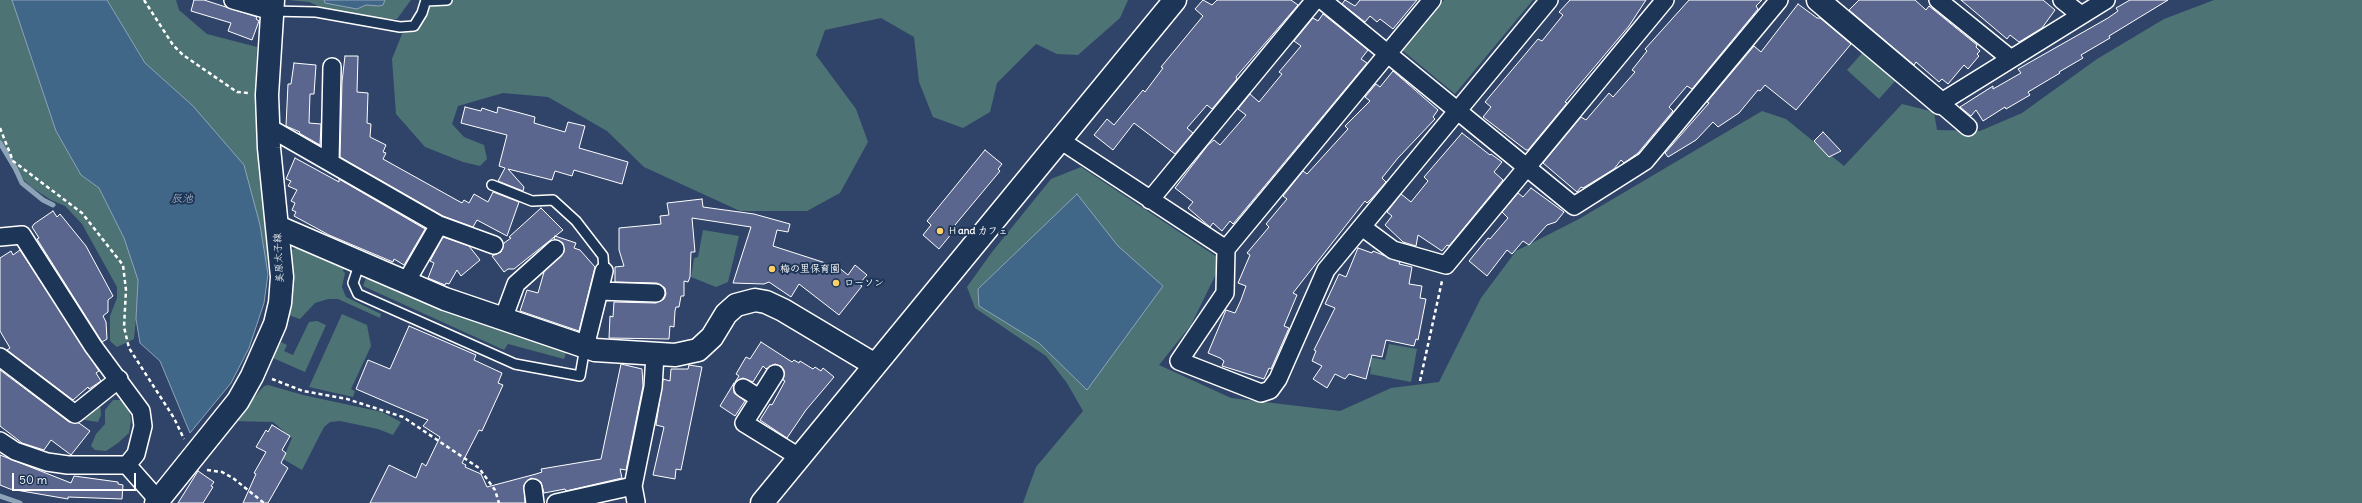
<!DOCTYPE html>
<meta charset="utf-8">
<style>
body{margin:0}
#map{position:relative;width:2362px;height:503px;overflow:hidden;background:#2f4468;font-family:Delius,sans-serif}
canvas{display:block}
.scale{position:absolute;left:12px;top:473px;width:124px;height:18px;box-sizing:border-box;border:2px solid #fff;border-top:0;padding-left:5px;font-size:12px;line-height:14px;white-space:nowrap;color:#fff;-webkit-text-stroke:3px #1d3557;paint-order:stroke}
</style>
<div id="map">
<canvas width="2362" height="503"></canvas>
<div class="scale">50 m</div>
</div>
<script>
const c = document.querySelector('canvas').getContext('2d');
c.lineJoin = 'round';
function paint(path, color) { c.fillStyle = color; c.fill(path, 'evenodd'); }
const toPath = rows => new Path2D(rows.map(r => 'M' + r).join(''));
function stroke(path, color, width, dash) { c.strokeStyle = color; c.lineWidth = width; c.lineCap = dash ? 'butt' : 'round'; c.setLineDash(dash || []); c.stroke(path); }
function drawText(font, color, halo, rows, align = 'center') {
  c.font = font + ' Delius,"Klee One",sans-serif'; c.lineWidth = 4; c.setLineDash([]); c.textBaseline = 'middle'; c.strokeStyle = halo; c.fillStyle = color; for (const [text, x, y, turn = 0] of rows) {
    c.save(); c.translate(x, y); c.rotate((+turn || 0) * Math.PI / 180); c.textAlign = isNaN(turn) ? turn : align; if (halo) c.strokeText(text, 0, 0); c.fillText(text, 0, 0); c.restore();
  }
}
const green = toPath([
 [0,0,12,0,56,131,81,175,99,188,124,238,138,280,136,319,134,339,117,347,110,341,110,316,117,298,117,287,82,224,65,206,51,200,31,187,12,168,0,141],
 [107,0,176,0,179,10,207,34,257,47,255,106,262,179,268,274,193,106,145,63],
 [288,0,411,0,397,19,379,19,323,8,309,2],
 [433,0,1128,0,1120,18,1078,55,1057,54,1036,44,997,83,990,112,963,128,933,117,919,82,914,37,881,18,825,30,816,55,856,109,868,142,840,193,807,211,740,211,644,167,607,131,548,97,503,93,458,106,452,124,464,137,484,145,487,159,480,166,463,162,425,147,396,114,392,59,406,24],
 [1444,0,1533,0,1455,94,1402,50],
 [2214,0,2362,0,2362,503,1023,503,1036,467,1083,411,1067,383,1046,356,975,308,967,287,992,252,1051,179,1081,167,1217,257,1217,272,1191,325,1159,365,1231,398,1340,411,1391,388,1439,382,1481,298,1516,251,1579,219,1762,111,1786,119,1844,166,1902,104,1934,112,1937,130,1980,131,2022,113,2097,59,2164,19],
 [1864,51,1896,80,1879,99,1847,70],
 [703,230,739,236,728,282,716,287,691,277,694,258,698,257],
 [300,245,345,265,343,271,345,273,342,287,346,297,381,314,380,318,338,299,328,299,315,303,300,319,288,315,291,292,292,250],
 [367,275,567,350,564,359,508,344,504,350,363,286],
 [342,314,367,325,371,346,351,389,355,391,353,397,309,387],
 [317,321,326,325,305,372,273,358,281,342,287,345,284,351,293,355,309,322],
 [1389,344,1417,349,1411,382,1370,374,1371,367,1358,364,1360,355,1385,360],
 [268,385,303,395,382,412,401,422,393,435,378,429,340,421,330,422,324,427,302,470,283,459,292,438,273,422,234,421,264,386],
 [113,400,125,400,129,408,131,421,129,433,118,443,106,451,95,450,91,446,96,434,105,424,105,410],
 [100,404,101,415,98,422,78,419]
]);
const water = toPath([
 [12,0,107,0,145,63,193,106,244,165,260,225,268,274,264,303,249,348,231,383,190,433,160,361,140,343,136,319,138,280,124,238,99,188,81,175,56,131,12,0],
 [324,0,385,0,383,5,379,6,366,5,357,9,325,3,324,0],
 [1077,194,1118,246,1163,286,1087,390,1039,343,979,306,978,289,1077,194]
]);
const stream = toPath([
 [0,143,15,168,22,183,43,200,53,205],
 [0,496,20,503]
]);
const building = toPath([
 [194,0,204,0,257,17,256,19,259,21,252,40,228,31,231,23,191,11,194,0],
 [1203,0,1212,5,1217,0,1291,0,1298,5,1236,77,1237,79,1212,109,1207,105,1187,128,1193,133,1175,154,1134,123,1113,150,1094,135,1107,119,1114,125,1143,90,1145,92,1163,68,1161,67,1203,16,1195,9,1203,0],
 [1345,0,1355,6,1360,0,1417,0,1393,29,1380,19,1377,22,1370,16,1365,22,1342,4,1345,0],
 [1570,0,1646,0,1629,26,1565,102,1567,103,1528,150,1526,150,1483,117,1491,107,1485,102,1538,39,1542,41,1563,15,1559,12,1570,0],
 [1689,0,1762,0,1756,6,1758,9,1692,89,1687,86,1669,107,1673,111,1638,153,1624,163,1621,160,1614,169,1583,188,1581,187,1577,192,1543,163,1581,117,1586,120,1609,93,1613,97,1635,72,1632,70,1647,51,1645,49,1689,0],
 [1859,0,1915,0,1926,10,1929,6,1977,45,1976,47,1980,51,1977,54,1979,56,1968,69,1964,65,1948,84,1942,79,1939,82,1916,62,1914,65,1849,10,1859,0],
 [1961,0,2043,0,2055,10,2042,28,2019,42,2010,35,2007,39,1961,0],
 [2130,0,2168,0,2109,36,2110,38,2081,55,2083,58,2059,72,2060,73,2028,92,2030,95,2006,109,2005,107,1983,121,1976,110,1971,116,1960,107,1993,86,1993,89,2021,73,2018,69,2108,18,2118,11,2116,8,2130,0],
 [1798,4,1817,18,1820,18,1851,44,1796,110,1765,85,1760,91,1758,90,1739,113,1718,127,1713,122,1696,140,1668,157,1665,153,1709,103,1707,102,1754,46,1761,52,1798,4],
 [1323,14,1368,50,1361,59,1367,63,1233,224,1230,221,1222,231,1213,223,1210,227,1188,208,1193,202,1175,188,1208,145,1214,140,1220,145,1246,115,1238,109,1250,94,1259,102,1282,74,1279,72,1301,46,1294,41,1313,18,1318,21,1323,14],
 [345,56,358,56,357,92,368,93,367,123,371,124,370,137,386,145,383,152,386,153,383,159,462,203,464,200,469,203,474,194,488,202,493,192,519,202,507,236,477,220,473,227,443,216,340,157,342,82,345,56],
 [294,63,316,65,314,94,310,94,309,123,321,124,320,145,299,133,300,132,286,126,288,84,291,84,294,63],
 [1393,71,1438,110,1433,117,1435,119,1398,158,1382,178,1386,182,1372,198,1367,203,1365,201,1293,293,1297,295,1284,326,1289,328,1271,369,1269,368,1264,379,1222,366,1224,361,1220,358,1208,353,1226,310,1235,313,1241,300,1246,286,1238,283,1250,255,1247,253,1269,227,1266,224,1287,199,1283,196,1303,171,1307,174,1348,129,1345,126,1370,101,1365,97,1376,84,1380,87,1393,71],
 [465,107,481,111,482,108,497,113,498,107,535,117,534,123,565,132,568,122,585,126,579,148,628,162,622,184,574,170,572,176,555,171,552,180,508,169,524,187,523,191,498,181,505,168,499,166,507,135,461,123,465,107],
 [1823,132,1841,151,1829,157,1814,141,1823,132],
 [1462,133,1490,155,1491,154,1502,162,1494,172,1503,180,1449,246,1447,245,1442,251,1418,235,1416,246,1403,242,1385,225,1392,216,1387,212,1401,194,1411,202,1428,181,1424,177,1462,133],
 [985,150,1002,164,998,169,1000,171,955,225,957,227,939,249,923,235,931,225,927,221,985,150],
 [295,158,339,182,339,179,425,229,404,265,394,259,393,262,329,235,294,216,296,212,292,210,295,203,291,201,297,190,288,186,291,181,286,179,295,158],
 [1531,188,1564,212,1556,222,1547,225,1529,245,1523,241,1512,254,1507,250,1487,276,1469,261,1488,238,1490,239,1508,218,1502,212,1518,193,1523,197,1531,188],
 [702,199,703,207,754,214,790,224,788,232,777,230,773,246,838,267,848,275,855,265,867,275,859,284,862,286,839,315,799,284,791,297,769,282,764,284,733,283,751,227,692,218,695,252,691,252,690,277,688,282,684,281,684,296,681,296,679,307,676,307,675,311,674,327,670,326,669,339,609,338,610,316,613,317,614,302,656,303,664,299,666,294,665,288,657,283,615,282,615,267,624,266,619,250,619,228,661,224,660,216,669,215,667,203,702,199],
 [541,208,563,230,514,269,508,269,504,272,492,256,501,252,504,243,511,238,509,237,541,208],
 [53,211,57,217,60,214,86,246,113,296,108,300,108,312,103,316,106,322,107,339,102,342,37,239,39,238,32,227,34,224,53,211],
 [555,236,576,243,574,248,580,250,595,267,579,331,520,311,527,290,538,293,544,272,564,252,563,243,554,239,555,236],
 [443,237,469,246,480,260,461,276,457,270,449,284,446,283,445,285,428,278,434,263,430,261,443,237],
 [1358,248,1372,253,1373,251,1400,262,1399,264,1412,267,1409,284,1422,286,1420,298,1426,299,1418,340,1416,339,1414,346,1386,340,1382,357,1372,355,1366,379,1349,374,1345,379,1335,374,1327,388,1313,379,1322,366,1312,361,1316,351,1314,350,1335,308,1325,304,1339,274,1346,277,1358,248],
 [20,250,99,371,96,373,101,381,89,389,88,387,73,400,7,350,10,348,0,331,0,258,11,251,13,255,20,250],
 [409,326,476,355,474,360,502,373,498,383,503,385,482,431,479,430,462,463,466,465,465,467,481,474,487,487,536,474,542,472,541,469,601,459,621,364,642,369,643,386,626,470,620,469,622,478,566,491,565,489,544,493,541,482,531,478,524,485,525,503,370,503,389,465,416,478,422,463,426,466,440,437,423,426,428,420,356,389,368,360,390,369,409,326],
 [761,342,792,362,794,360,799,363,800,361,813,369,815,367,821,371,823,368,834,377,806,410,787,438,760,420,770,404,772,405,785,381,783,380,784,370,781,366,775,364,766,369,763,366,753,382,743,378,735,382,739,376,736,374,746,357,750,359,761,342],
 [689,365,702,367,681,470,676,469,675,479,653,475,664,427,656,425,663,379,670,381,671,369,688,369,689,365],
 [0,370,69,422,79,423,90,431,71,455,51,440,44,450,22,443,0,426,0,370],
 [734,383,734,393,745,401,735,416,720,406,734,383],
 [272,425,290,436,282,450,286,453,281,463,288,468,268,503,243,503,256,474,254,473,266,452,256,447,266,430,268,432,272,425],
 [0,455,71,483,74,476,118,482,118,484,123,485,122,499,68,497,68,499,10,489,0,485,0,455],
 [198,471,214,482,211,486,213,487,203,503,178,503,198,471]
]);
const path = toPath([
 [144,0,173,45,183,55,237,92,248,93],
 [0,128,13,161,82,213,123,265,126,290,124,327,129,348,174,418,184,439],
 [272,379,303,391,347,399,403,417,479,468,495,490,499,503],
 [1420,381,1442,281],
 [207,470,222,472,233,478,264,503]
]);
const service = toPath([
 [426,1,447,0],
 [272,11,316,12,400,27,414,26,422,13,426,0],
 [492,185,532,201,553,200,576,221,603,256,604,271],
 [360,262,353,283,358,294,515,364,580,376,585,347]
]);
const minor = toPath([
 [233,0,272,11],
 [1322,0,1574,206,1645,161,1779,0],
 [1432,0,1226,249,1225,293,1179,361,1261,393,1270,390,1278,379,1326,270,1549,0],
 [1938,0,2011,59],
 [2062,0,2081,15],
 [268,127,439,225,494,245],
 [1968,127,1940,103,2106,0],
 [1060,140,1226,249],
 [330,162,332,67],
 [1150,200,1315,0],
 [1362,227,1393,250,1446,265,1665,0],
 [0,237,22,235,93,346,141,411,143,426,136,454,127,465,68,465,47,462,15,451,0,441],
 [406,282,439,225],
 [599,291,656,293],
 [503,319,516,284,555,249],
 [585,347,604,271],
 [0,357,75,414,119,379],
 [775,374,744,423,799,457],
 [743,388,759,398],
 [127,465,158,500],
 [533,488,535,503],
 [636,502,633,486,653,387,655,355],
 [556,503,633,486]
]);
const tertiary = toPath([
 [1818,0,1940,103],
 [278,227,445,299,595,350,675,355,698,350,712,337,726,314,736,305,755,300,766,302,783,310,875,365],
 [762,503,1175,0]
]);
const primary = toPath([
 [156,503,238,401,252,376,275,324,280,303,282,277,269,148,267,95,273,0]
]);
const markers = [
 [940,231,4,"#ffd166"],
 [772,269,4,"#ffd166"],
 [836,283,4,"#ffd166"]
];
const poiNames = [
 ["Ｈand カフェ",948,231],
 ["梅の里保育園",780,269],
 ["ローソン",844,283]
];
const streetNames = [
 ["美原太子線",279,258,-93]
];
const waterNames = [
 ["辰池",182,199]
];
paint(green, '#4e7375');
paint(water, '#416788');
stroke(water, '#8da4b8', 1);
stroke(stream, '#8da4b8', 5);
paint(building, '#5a668e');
stroke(building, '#fff', 1);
stroke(service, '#fff', 12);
stroke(minor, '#fff', 20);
stroke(tertiary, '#fff', 25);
stroke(primary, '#fff', 25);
stroke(path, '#fff', 2.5, [4, 3]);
stroke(service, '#1d3557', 9);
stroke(minor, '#1d3557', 17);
stroke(tertiary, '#1d3557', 22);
stroke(primary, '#1d3557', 22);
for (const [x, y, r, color] of markers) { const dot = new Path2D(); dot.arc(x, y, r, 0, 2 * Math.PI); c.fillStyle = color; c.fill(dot); stroke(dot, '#1d3557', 1.5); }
drawText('bold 10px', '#fff', '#1d3557', poiNames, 'left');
drawText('10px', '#fff', '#1d3557', streetNames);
drawText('italic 11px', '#b3c2cf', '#1d3557', waterNames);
</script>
